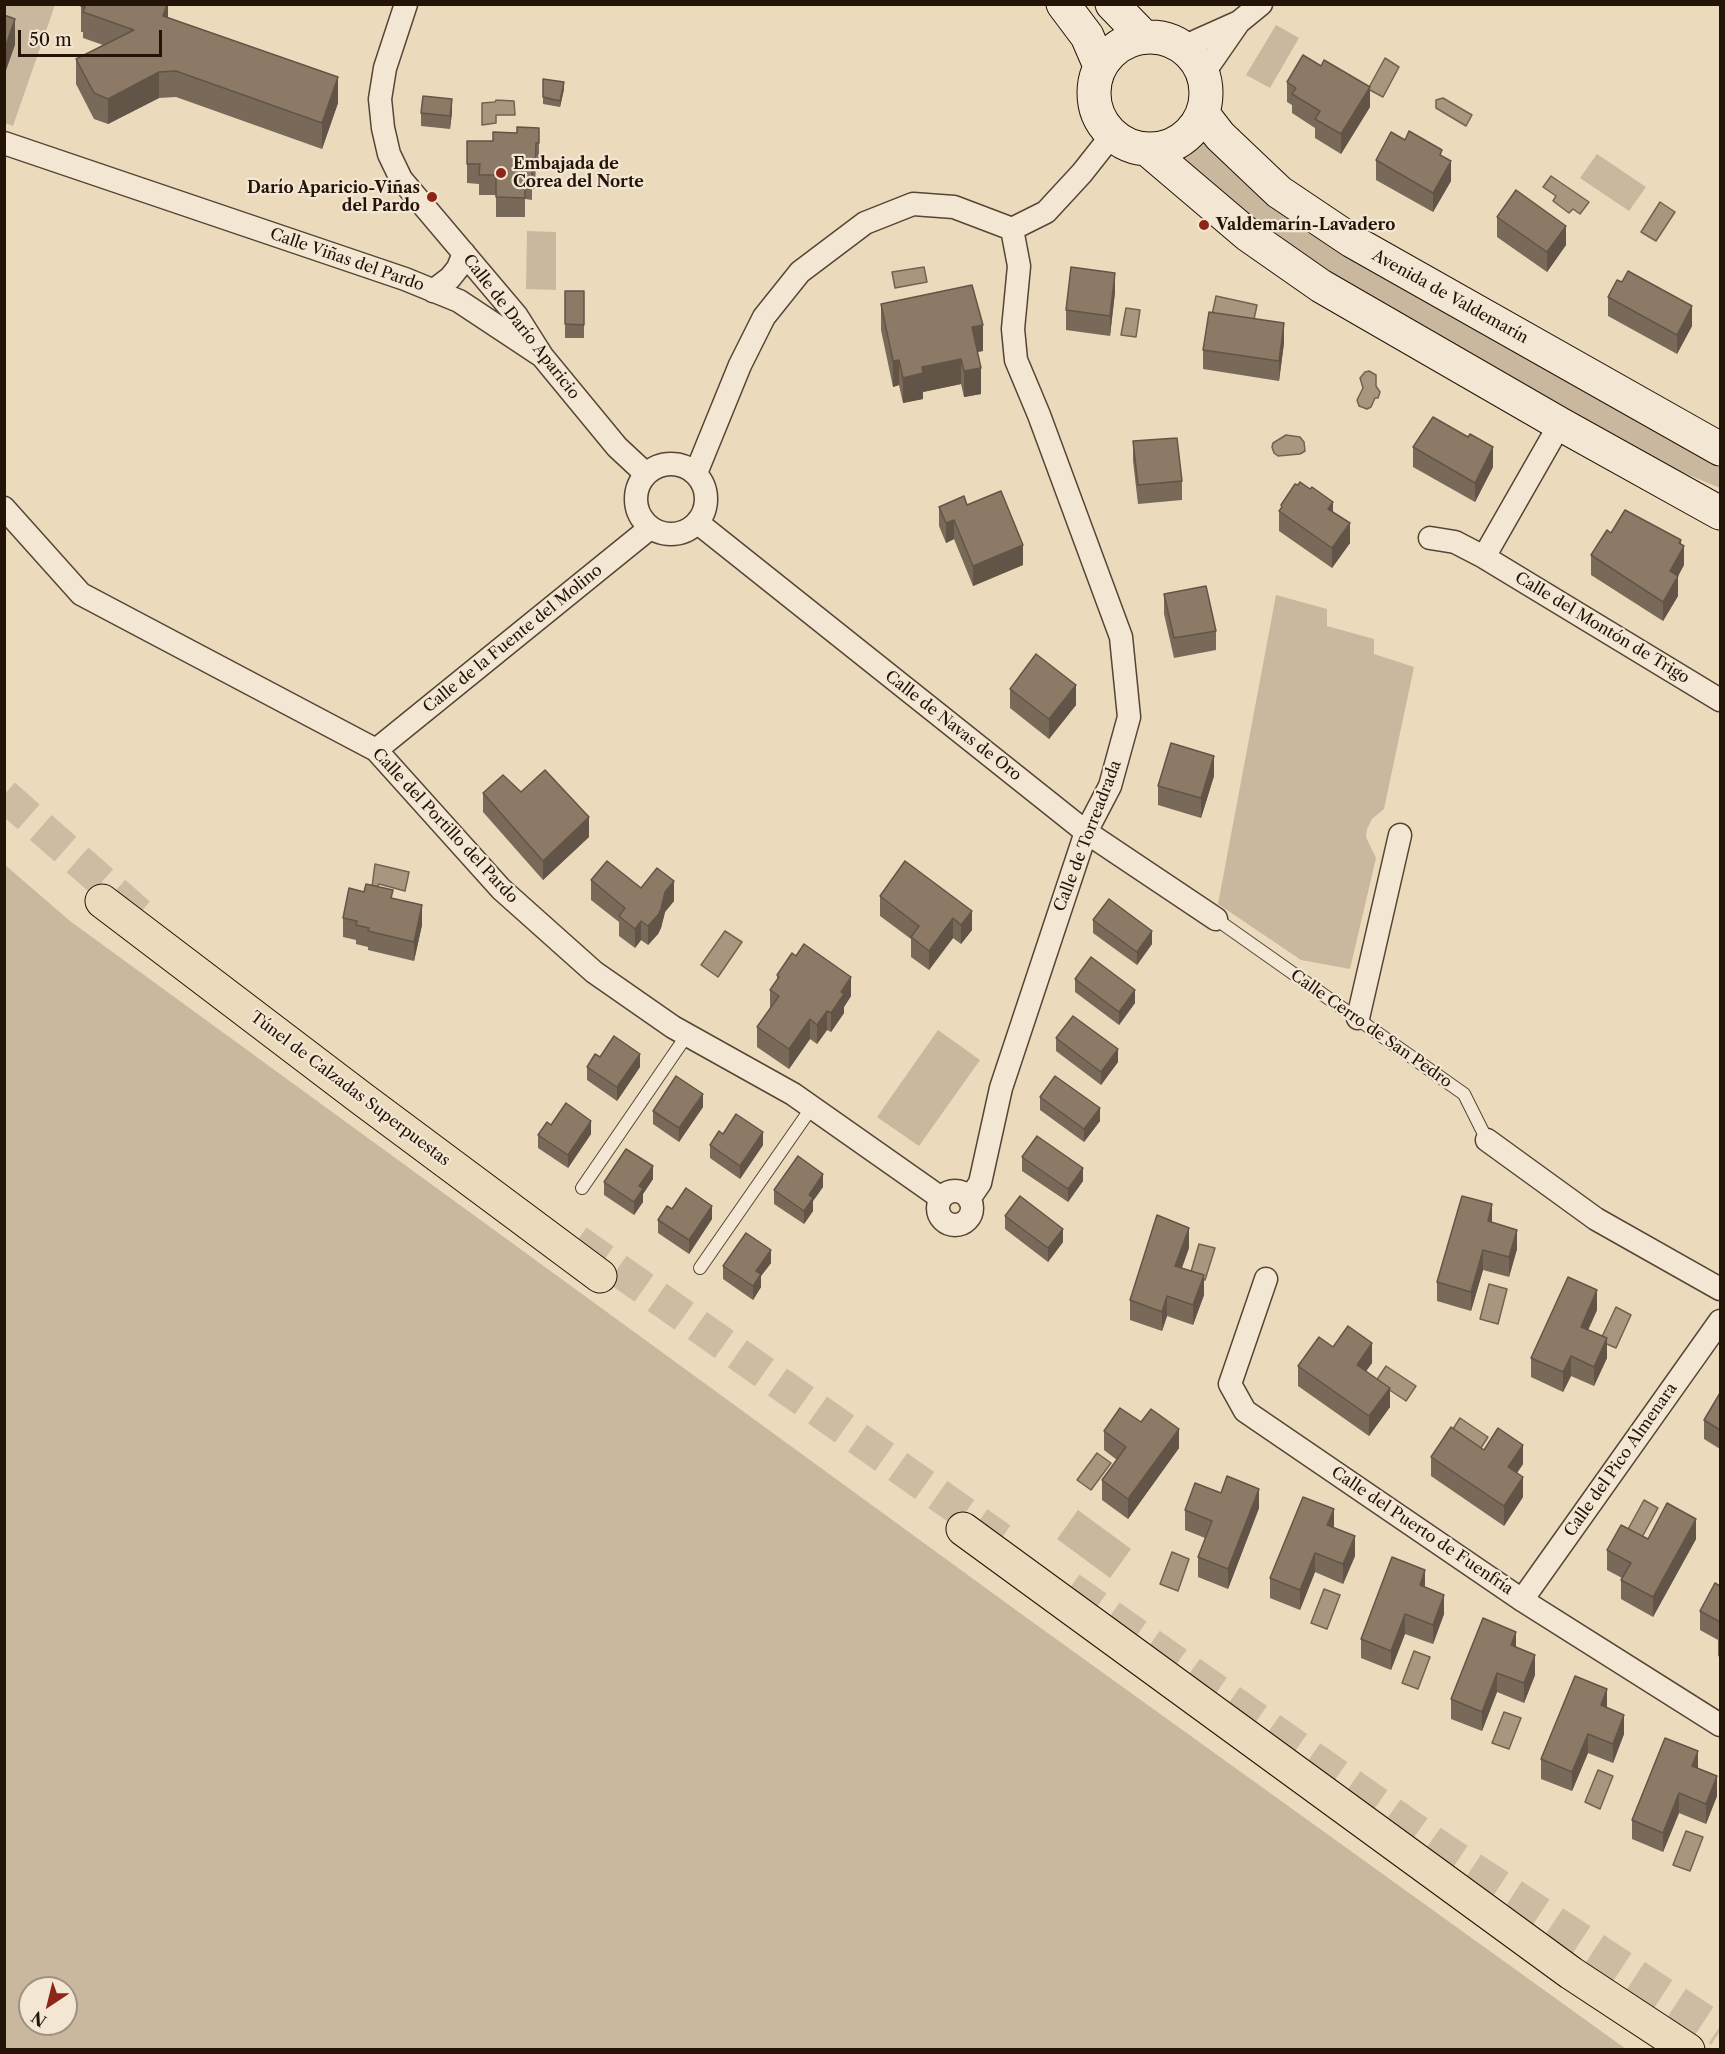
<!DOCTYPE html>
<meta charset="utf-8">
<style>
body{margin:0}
#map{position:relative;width:1725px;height:2054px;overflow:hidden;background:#ecdabd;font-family:"Libre Caslon Text",serif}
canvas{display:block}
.frame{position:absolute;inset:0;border:6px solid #241307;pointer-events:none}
.north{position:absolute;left:18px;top:1976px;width:60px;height:60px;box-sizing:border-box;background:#f3e7d4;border:2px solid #a09282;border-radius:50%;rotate:215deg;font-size:16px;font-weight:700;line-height:24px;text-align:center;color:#241307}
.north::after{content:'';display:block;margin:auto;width:21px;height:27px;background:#8f2418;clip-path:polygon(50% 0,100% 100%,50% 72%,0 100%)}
.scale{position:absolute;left:18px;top:30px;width:144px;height:27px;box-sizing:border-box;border:3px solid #241307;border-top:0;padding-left:8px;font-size:18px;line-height:21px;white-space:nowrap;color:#241307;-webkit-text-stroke:4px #f3e7d4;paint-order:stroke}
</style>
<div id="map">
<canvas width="1725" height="2054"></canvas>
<div class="frame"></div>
<div class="north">N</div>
<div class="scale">50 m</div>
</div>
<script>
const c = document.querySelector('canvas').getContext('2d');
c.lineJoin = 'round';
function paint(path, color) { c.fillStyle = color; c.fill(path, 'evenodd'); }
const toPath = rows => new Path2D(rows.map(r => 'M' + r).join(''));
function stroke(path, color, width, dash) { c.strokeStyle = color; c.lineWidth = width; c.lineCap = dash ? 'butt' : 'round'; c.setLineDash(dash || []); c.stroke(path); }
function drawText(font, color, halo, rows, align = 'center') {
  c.font = font + ' "Libre Caslon Text",serif'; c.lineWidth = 4.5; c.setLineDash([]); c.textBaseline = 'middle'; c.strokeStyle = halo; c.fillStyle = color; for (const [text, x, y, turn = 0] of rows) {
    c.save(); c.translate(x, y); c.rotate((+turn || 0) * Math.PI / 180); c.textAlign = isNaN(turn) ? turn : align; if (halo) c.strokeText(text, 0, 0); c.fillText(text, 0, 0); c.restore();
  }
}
const green = toPath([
 [4,5,55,5,13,126,5,123],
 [1276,25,1299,38,1270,88,1246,75],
 [1196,136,1234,171,1720,464,1720,488,1648,458,1333,275,1263,228,1177,154],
 [1597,154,1646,187,1629,211,1580,178],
 [527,231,556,232,556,290,526,289],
 [1276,595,1327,609,1327,626,1374,639,1374,654,1414,667,1384,809,1372,819,1367,829,1366,837,1376,858,1350,969,1301,960,1218,904],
 [4,864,70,921,1031,1621,1626,2049,5,2049],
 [30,1988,66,1988,66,2024,30,2024],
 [938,1030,980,1060,919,1146,877,1117],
 [1078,1510,1131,1549,1110,1578,1057,1539]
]);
const water = toPath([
 [1385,58,1399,67,1383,97,1368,89,1385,58],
 [1443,98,1472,115,1466,126,1436,108,1436,100,1443,98],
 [496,100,514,101,515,115,496,115,496,123,482,125,482,103,495,102,496,100],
 [1551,176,1589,202,1580,214,1573,209,1569,213,1553,201,1556,196,1543,187,1551,176],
 [1660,202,1675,212,1656,241,1641,232,1660,202],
 [924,267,927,282,895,288,892,272,924,267],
 [1216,296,1257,305,1253,324,1212,315,1216,296],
 [1126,308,1140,310,1136,337,1121,335,1126,308],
 [1369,371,1376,375,1376,386,1380,392,1378,398,1375,398,1371,407,1367,409,1359,406,1357,400,1363,388,1360,378,1365,372,1369,371],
 [1286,435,1300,437,1304,442,1305,451,1300,454,1278,456,1274,453,1272,447,1273,443,1286,435],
 [375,864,409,872,405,891,379,884,376,888,372,887,375,864],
 [725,931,742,942,718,977,701,965,725,931],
 [1199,1244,1215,1248,1205,1280,1190,1275,1199,1244],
 [1489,1284,1507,1289,1498,1324,1480,1319,1489,1284],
 [1616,1307,1631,1315,1616,1348,1600,1341,1616,1307],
 [1386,1366,1416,1386,1406,1401,1376,1381,1386,1366],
 [1460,1418,1488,1437,1479,1451,1451,1432,1460,1418],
 [1097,1453,1111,1463,1091,1490,1077,1480,1097,1453],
 [1644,1500,1658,1508,1641,1539,1627,1531,1644,1500],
 [1172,1552,1189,1559,1178,1591,1160,1584,1172,1552],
 [1324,1589,1340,1595,1327,1629,1311,1623,1324,1589],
 [1414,1651,1430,1657,1418,1689,1402,1683,1414,1651],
 [1504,1712,1521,1718,1509,1749,1492,1743,1504,1712],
 [1598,1770,1613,1776,1600,1809,1585,1802,1598,1770],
 [1686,1831,1703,1837,1690,1871,1673,1865,1686,1831]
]);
const highwayTunnel = toPath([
 [4,795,139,914],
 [577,1241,1001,1539],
 [1070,1588,1444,1850,1720,2031]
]);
const lane = toPath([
 [1216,919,1464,1094,1487,1140],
 [582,1188,687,1035],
 [700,1268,812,1107]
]);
const street = toPath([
 [406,4,385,68,380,99,383,128,389,154,401,179,516,315,542,356,617,447,646,474],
 [1183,47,1239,22,1261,4],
 [1203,74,1239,22],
 [4,143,405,279,459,301,542,356],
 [433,291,450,278,458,268,464,253],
 '636 499a35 35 0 1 1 70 0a35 35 0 1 1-70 0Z',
 [696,473,740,365,764,317,800,272,865,223,913,204,954,207,1012,229,1046,212,1082,173,1112,135],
 [4,508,81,594,376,750,501,889,594,972,673,1027,793,1094,941,1198],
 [698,523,1086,832,1216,919],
 [1430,538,1455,542,1484,557,1720,700],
 [1484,557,1560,424],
 [376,750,650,528],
 [1358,1018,1400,835],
 [1487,1140,1596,1219,1720,1289],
 '938 1208a17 17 0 1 1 34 0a17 17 0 1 1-34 0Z',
 [969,1199,980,1183,1001,1088,1086,832,1110,786,1129,717,1121,637,1039,415,1016,360,1013,329,1019,266,1012,229],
 [1266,1279,1230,1384,1245,1411,1522,1600,1720,1725],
 [1522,1600,1720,1321]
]);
const secondary = toPath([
 [1063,4,1087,36,1100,66],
 [1112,4,1144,37],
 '1094 93a56 56 0 1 1 112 0a56 56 0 1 1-112 0Z',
 [1203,114,1220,136,1279,192,1352,241,1720,449],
 [1148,150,1248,235,1321,286,1560,424,1720,513]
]);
const highway = toPath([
 [102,901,361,1098,600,1276],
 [963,1529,1571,1973,1688,2050]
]);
const wall = toPath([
 [168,4,168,18,338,103,322,149,176,97,159,98,108,124,94,119,76,84,76,59,103,45,83,38,83,32,81,32,81,6],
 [543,79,564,89,560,107,543,104],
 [1287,82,1370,107,1341,154,1315,138,1315,128,1292,113,1292,105,1287,102],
 [452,112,450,129,421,126,421,113],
 [539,128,539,162,536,162,535,189,532,189,532,200,525,199,525,217,496,217,496,195,479,195,479,184,467,183,467,141,493,141,517,133],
 [1405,140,1442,157,1451,181,1433,212,1376,180,1376,160],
 [1497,217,1566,245,1547,272,1497,237],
 [1622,282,1692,326,1677,354,1608,316,1608,297],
 [565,291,584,291,584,338,565,338],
 [1115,292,1110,336,1066,330,1066,310],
 [881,304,983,351,977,352,981,394,964,397,961,384,923,392,923,399,903,403,899,385,893,387,881,330],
 [1284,343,1279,381,1203,369,1203,350],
 [1133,441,1182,481,1182,500,1138,504,1133,461],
 [1413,447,1493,467,1475,502,1413,467],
 [967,505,1023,565,973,586,954,539,946,543,939,526,939,507],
 [1281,505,1333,512,1350,543,1332,568,1279,531,1279,511,1281,510],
 [1611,533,1681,544,1684,565,1678,576,1678,596,1663,621,1591,575,1591,555],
 [1164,594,1216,631,1216,650,1174,658,1164,614],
 [1010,689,1076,705,1049,739,1010,708],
 [1214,776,1201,818,1158,805,1158,786],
 [521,792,589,837,543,880,483,812,483,793],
 [905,861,972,930,961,944,953,938,929,970,911,957,911,939,880,916,880,896],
 [591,880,641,888,674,901,665,912,661,928,658,934,648,945,641,940,635,948,619,936,619,922,591,900],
 [393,899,422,925,414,961,368,950,368,947,356,944,356,940,343,937,343,918],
 [1093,920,1152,944,1137,965,1093,933],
 [796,956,851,996,844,1007,844,1013,831,1032,827,1030,817,1044,810,1039,789,1069,757,1047,757,1027,770,1009,770,990,777,980,777,975],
 [1075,979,1135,1003,1119,1025,1075,992],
 [1056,1038,1118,1062,1101,1085,1056,1051],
 [600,1057,640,1067,617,1101,587,1080,587,1067],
 [1040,1097,1100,1121,1084,1142,1040,1110],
 [703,1107,679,1142,653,1124,653,1111],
 [551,1125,591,1134,568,1168,538,1148,538,1135],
 [723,1134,763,1145,740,1179,710,1158,710,1145],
 [1022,1157,1083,1181,1068,1202,1022,1171],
 [653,1179,643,1194,643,1202,634,1215,604,1195,604,1182],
 [823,1187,813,1201,813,1211,804,1224,774,1204,774,1190],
 [672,1209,712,1219,689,1254,658,1233,658,1220],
 [1005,1216,1063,1242,1048,1262,1005,1229],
 [1492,1222,1517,1249,1509,1277,1483,1270,1471,1311,1437,1301,1437,1282],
 [1189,1248,1182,1268,1204,1295,1193,1325,1167,1316,1162,1331,1130,1320,1130,1300],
 [771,1263,761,1276,761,1287,753,1300,723,1279,723,1266],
 [1597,1310,1588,1330,1607,1358,1594,1386,1571,1376,1563,1392,1531,1377,1531,1358],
 [1333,1347,1372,1363,1366,1371,1390,1407,1369,1436,1298,1386,1298,1366],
 [1720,1393,1720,1449,1704,1439,1704,1420],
 [1104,1431,1179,1448,1128,1519,1102,1500,1102,1480,1117,1460,1104,1450],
 [1484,1450,1523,1464,1517,1473,1523,1497,1504,1526,1431,1476,1431,1457],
 [1259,1508,1228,1589,1198,1577,1198,1557,1205,1538,1185,1530,1185,1510],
 [1334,1527,1355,1556,1343,1584,1315,1572,1300,1610,1270,1598,1270,1578],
 [1648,1539,1696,1539,1653,1617,1621,1599,1621,1580,1622,1578,1607,1570,1607,1550],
 [1720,1586,1720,1657,1718,1656,1718,1640,1700,1630,1700,1611],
 [1425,1588,1444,1614,1433,1644,1405,1634,1391,1670,1361,1658,1361,1639],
 [1516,1648,1535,1675,1524,1703,1497,1692,1482,1731,1451,1719,1451,1699],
 [1607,1708,1624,1734,1613,1763,1588,1753,1572,1791,1541,1779,1541,1759],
 [1698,1768,1717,1796,1706,1824,1679,1813,1663,1852,1632,1839,1632,1820]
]);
const shadedWall = toPath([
 [167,4,168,4,168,29,163,16],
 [15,19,15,45,4,76,4,51],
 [159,72,159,98,108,124,108,99],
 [338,77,338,103,322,149,322,123],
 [564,82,564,89,560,107,560,101],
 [1370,87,1370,107,1341,154,1341,134],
 [452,99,452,112,450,129,450,116],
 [1451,161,1451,181,1433,212,1433,193],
 [1566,226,1566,245,1547,272,1547,252],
 [1115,273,1115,292,1110,336,1110,316],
 [1692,306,1692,326,1677,354,1677,335],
 [1284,323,1284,343,1279,381,1279,361],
 [983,325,983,351,972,353,972,327],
 [961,359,961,384,923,392,923,399,903,403,903,378,922,367],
 [899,360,899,385,893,387,893,361],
 [981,368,981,394,964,397,964,371],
 [1493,447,1493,467,1475,502,1475,483],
 [1333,502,1333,522,1328,509],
 [954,520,954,539,946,543,946,523],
 [1350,523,1350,543,1332,568,1332,548],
 [1681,540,1681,551,1684,546,1684,565,1677,578,1678,576,1678,596,1663,621,1663,602,1670,571,1679,543],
 [1023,545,1023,565,973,586,973,566],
 [1076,685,1076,705,1049,739,1049,719],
 [1214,756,1214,776,1201,818,1201,798],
 [589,817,589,837,543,880,543,861],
 [674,881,674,901,665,912,661,928,658,934,648,945,648,926,665,892],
 [422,905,422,925,414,961,414,942],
 [972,911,972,930,961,944,961,925],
 [953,918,953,938,929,970,929,951],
 [641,921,641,940,635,948,635,929],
 [1152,931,1152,944,1137,965,1137,952],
 [851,977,851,996,844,1007,844,1013,831,1032,831,1013,841,992],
 [1135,990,1135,1003,1119,1025,1119,1012],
 [827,1011,827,1030,817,1044,817,1025],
 [810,1019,810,1039,789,1069,789,1049],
 [1118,1049,1118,1062,1101,1085,1101,1072],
 [640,1054,640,1067,617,1101,617,1087],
 [703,1094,703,1107,679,1142,679,1128],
 [1100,1108,1100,1121,1084,1142,1084,1129],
 [591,1121,591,1134,568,1168,568,1155],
 [763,1132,763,1145,740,1179,740,1166],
 [653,1166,653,1179,643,1194,643,1202,634,1215,634,1202,639,1186],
 [1083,1168,1083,1181,1068,1202,1068,1189],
 [823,1174,823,1187,813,1201,813,1211,804,1224,804,1211,809,1195],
 [1492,1204,1492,1224,1488,1221],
 [712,1206,712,1219,689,1254,689,1240],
 [1189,1228,1189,1248,1175,1285,1175,1266],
 [1063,1229,1063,1242,1048,1262,1048,1248],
 [1517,1230,1517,1249,1509,1277,1509,1257],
 [771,1250,771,1263,761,1276,761,1287,753,1300,753,1286,756,1271],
 [1483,1250,1483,1270,1471,1311,1471,1292],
 [1204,1275,1204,1295,1193,1325,1193,1305],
 [1597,1290,1597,1310,1581,1346,1581,1327],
 [1167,1296,1167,1316,1162,1331,1162,1312],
 [1607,1338,1607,1358,1594,1386,1594,1367],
 [1372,1343,1372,1363,1357,1384,1357,1365],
 [1571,1356,1571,1376,1563,1392,1563,1372],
 [1390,1388,1390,1407,1369,1436,1369,1416],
 [1179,1429,1179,1448,1128,1519,1128,1499],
 [1523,1445,1523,1464,1508,1486,1508,1467],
 [1523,1477,1523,1497,1504,1526,1504,1506],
 [1259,1489,1259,1508,1228,1589,1228,1569],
 [1334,1509,1334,1529,1327,1525],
 [1696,1519,1696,1539,1653,1617,1653,1597],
 [1355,1536,1355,1556,1343,1584,1343,1564],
 [1315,1553,1315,1572,1300,1610,1300,1590],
 [1425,1570,1425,1590,1420,1585],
 [1444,1595,1444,1614,1433,1644,1433,1625],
 [1405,1614,1405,1634,1391,1670,1391,1651],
 [1516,1632,1516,1651,1511,1645],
 [1535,1655,1535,1675,1524,1703,1524,1683],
 [1497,1673,1497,1692,1482,1731,1482,1712],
 [1607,1689,1607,1709,1601,1705],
 [1624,1715,1624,1734,1613,1763,1613,1744],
 [1588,1734,1588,1753,1572,1791,1572,1772],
 [1698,1751,1698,1770,1692,1766],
 [1717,1776,1717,1796,1706,1824,1706,1804],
 [1679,1793,1679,1813,1663,1852,1663,1833]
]);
const building = toPath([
 [81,4,167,4,163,16,338,77,322,123,176,71,159,72,108,99,94,93,76,59,134,30,83,12,85,7,81,6,81,4],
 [4,15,15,19,4,51,4,15],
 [1303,55,1321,66,1324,60,1370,87,1341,134,1315,119,1320,111,1292,94,1296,88,1287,82,1303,55],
 [543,79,564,82,560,101,543,97,543,79],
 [423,96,452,99,450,116,421,113,423,96],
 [517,127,539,128,539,143,536,143,535,170,532,170,532,180,525,180,525,198,496,197,496,175,479,175,480,164,467,164,467,141,493,141,493,132,517,133,517,127],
 [1409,131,1442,150,1440,155,1451,161,1433,193,1376,160,1391,132,1405,140,1409,131],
 [1516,190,1566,226,1547,252,1497,217,1516,190],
 [1071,267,1115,273,1110,316,1066,310,1071,267],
 [1628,271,1692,306,1677,335,1608,297,1617,280,1622,282,1628,271],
 [972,285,983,325,972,327,981,368,964,371,961,359,922,367,923,373,903,378,899,360,893,361,881,304,972,285],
 [565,291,584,291,584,325,565,324,565,291],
 [1209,312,1284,323,1279,361,1203,350,1209,312],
 [1433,417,1468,437,1470,434,1493,447,1475,483,1413,447,1433,417],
 [1177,438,1182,481,1138,485,1133,441,1177,438],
 [1300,482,1310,489,1312,487,1333,502,1328,509,1350,523,1332,548,1279,511,1282,507,1281,505,1295,484,1298,485,1300,482],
 [1001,491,1023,545,973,566,954,520,946,523,939,507,964,496,967,505,1001,491],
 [1625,510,1681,540,1679,543,1684,546,1670,571,1678,576,1663,602,1591,555,1607,530,1611,533,1625,510],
 [1206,586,1216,631,1174,638,1164,594,1206,586],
 [1036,654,1076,685,1049,719,1010,689,1036,654],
 [1171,743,1214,756,1201,798,1158,786,1171,743],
 [545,770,589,817,543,861,483,793,503,775,521,792,545,770],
 [607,861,641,888,657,868,674,881,665,892,661,909,658,915,648,926,641,921,635,929,619,916,625,908,591,880,607,861],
 [905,861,972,911,961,925,953,918,929,951,911,937,919,926,880,896,905,861],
 [366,884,393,890,391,898,422,905,414,942,368,931,369,928,356,925,357,921,343,918,349,888,364,892,366,884],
 [1109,899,1152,931,1137,952,1093,920,1109,899],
 [804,944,851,977,841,992,844,994,831,1013,827,1011,817,1025,810,1019,789,1049,757,1027,779,996,770,990,779,977,777,975,792,953,796,956,804,944],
 [1091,957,1135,990,1119,1012,1075,979,1091,957],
 [1073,1016,1118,1049,1101,1072,1056,1038,1073,1016],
 [614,1036,640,1054,617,1087,587,1067,595,1054,600,1057,614,1036],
 [676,1076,703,1094,679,1128,653,1111,676,1076],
 [1055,1076,1100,1108,1084,1129,1040,1097,1055,1076],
 [566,1103,591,1121,568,1155,538,1135,547,1122,551,1125,566,1103],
 [736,1114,763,1132,740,1166,710,1145,719,1131,723,1134,736,1114],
 [1037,1136,1083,1168,1068,1189,1022,1157,1037,1136],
 [626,1149,653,1166,639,1186,643,1189,634,1202,604,1182,626,1149],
 [798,1156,823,1174,809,1195,813,1198,804,1211,774,1190,798,1156],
 [686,1188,712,1206,689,1240,658,1220,667,1206,672,1209,686,1188],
 [1020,1196,1063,1229,1048,1248,1005,1216,1020,1196],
 [1462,1196,1492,1204,1488,1221,1517,1230,1509,1257,1483,1250,1471,1292,1437,1282,1462,1196],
 [1157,1215,1189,1228,1175,1266,1204,1275,1193,1305,1167,1296,1162,1312,1130,1300,1157,1215],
 [746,1233,771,1250,756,1271,761,1274,753,1286,723,1266,746,1233],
 [1568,1277,1597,1290,1581,1327,1607,1338,1594,1367,1571,1356,1563,1372,1531,1358,1568,1277],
 [1348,1326,1372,1343,1357,1365,1390,1388,1369,1416,1298,1366,1319,1337,1333,1347,1348,1326],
 [1720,1393,1720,1430,1704,1420,1720,1393],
 [1120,1408,1141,1422,1151,1409,1179,1429,1128,1499,1102,1480,1126,1447,1104,1431,1120,1408],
 [1451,1427,1484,1450,1498,1428,1523,1445,1508,1467,1523,1477,1504,1506,1431,1457,1451,1427],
 [1227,1476,1259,1489,1228,1569,1198,1557,1212,1521,1185,1510,1195,1483,1221,1493,1227,1476],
 [1303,1497,1334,1509,1327,1525,1355,1536,1343,1564,1315,1553,1300,1590,1270,1578,1303,1497],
 [1667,1503,1696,1519,1653,1597,1621,1580,1631,1563,1607,1550,1621,1525,1648,1539,1667,1503],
 [1392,1557,1425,1570,1420,1585,1444,1595,1433,1625,1405,1614,1391,1651,1361,1639,1392,1557],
 [1715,1583,1720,1586,1720,1622,1700,1611,1715,1583],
 [1483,1618,1516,1632,1511,1645,1535,1655,1524,1683,1497,1673,1482,1712,1451,1699,1483,1618],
 [1575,1676,1607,1689,1601,1705,1624,1715,1613,1744,1588,1734,1572,1772,1541,1759,1575,1676],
 [1665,1738,1698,1751,1692,1766,1717,1776,1706,1804,1679,1793,1663,1833,1632,1820,1665,1738]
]);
const markers = [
 [501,173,6,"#8f2418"],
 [432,197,6,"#8f2418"],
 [1204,225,6,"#8f2418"]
];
const poiNames = [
 ["Embajada de",513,164],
 ["Corea del Norte",513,182],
 ["Darío Aparicio-Viñas",420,188,"right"],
 ["del Pardo",420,206,"right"],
 ["Valdemarín-Lavadero",1216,225]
];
const streetNames = [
 ["Calle Viñas del Pardo",347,260,19],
 ["Avenida de Valdemarín",1450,297,29],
 ["Calle de Darío Aparicio",521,327,52],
 ["Calle del Montón de Trigo",1602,628,31],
 ["Calle de la Fuente del Molino",513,639,-39],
 ["Calle de Navas de Oro",953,726,38],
 ["Calle del Portillo del Pardo",445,826,47],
 ["Calle de Torreadrada",1088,836,-69],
 ["Calle Cerro de San Pedro",1371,1029,35],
 ["Túnel de Calzadas Superpuestas",350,1089,37],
 ["Calle del Pico Almenara",1621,1460,-55],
 ["Calle del Puerto de Fuenfría",1422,1531,34]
];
paint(green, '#cab89e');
paint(water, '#a8967f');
stroke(water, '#73624f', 1.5);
stroke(highwayTunnel, '#cebca2', 33, [33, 16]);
stroke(lane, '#564534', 14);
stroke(street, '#564534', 25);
stroke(secondary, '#241307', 35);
stroke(highway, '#241307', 35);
stroke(lane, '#f3e7d4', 12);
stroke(street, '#f3e7d4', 22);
stroke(secondary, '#f3e7d4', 33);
stroke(highway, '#ecdabd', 33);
paint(wall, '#786958');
paint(shadedWall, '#625547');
paint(building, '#8c7a66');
stroke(building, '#625547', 1.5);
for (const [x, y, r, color] of markers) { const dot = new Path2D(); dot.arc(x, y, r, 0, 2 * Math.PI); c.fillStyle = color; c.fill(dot); stroke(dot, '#f3e7d4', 2); }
drawText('bold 16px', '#241307', '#f3e7d4', poiNames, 'left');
drawText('16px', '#241307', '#f3e7d4', streetNames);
</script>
